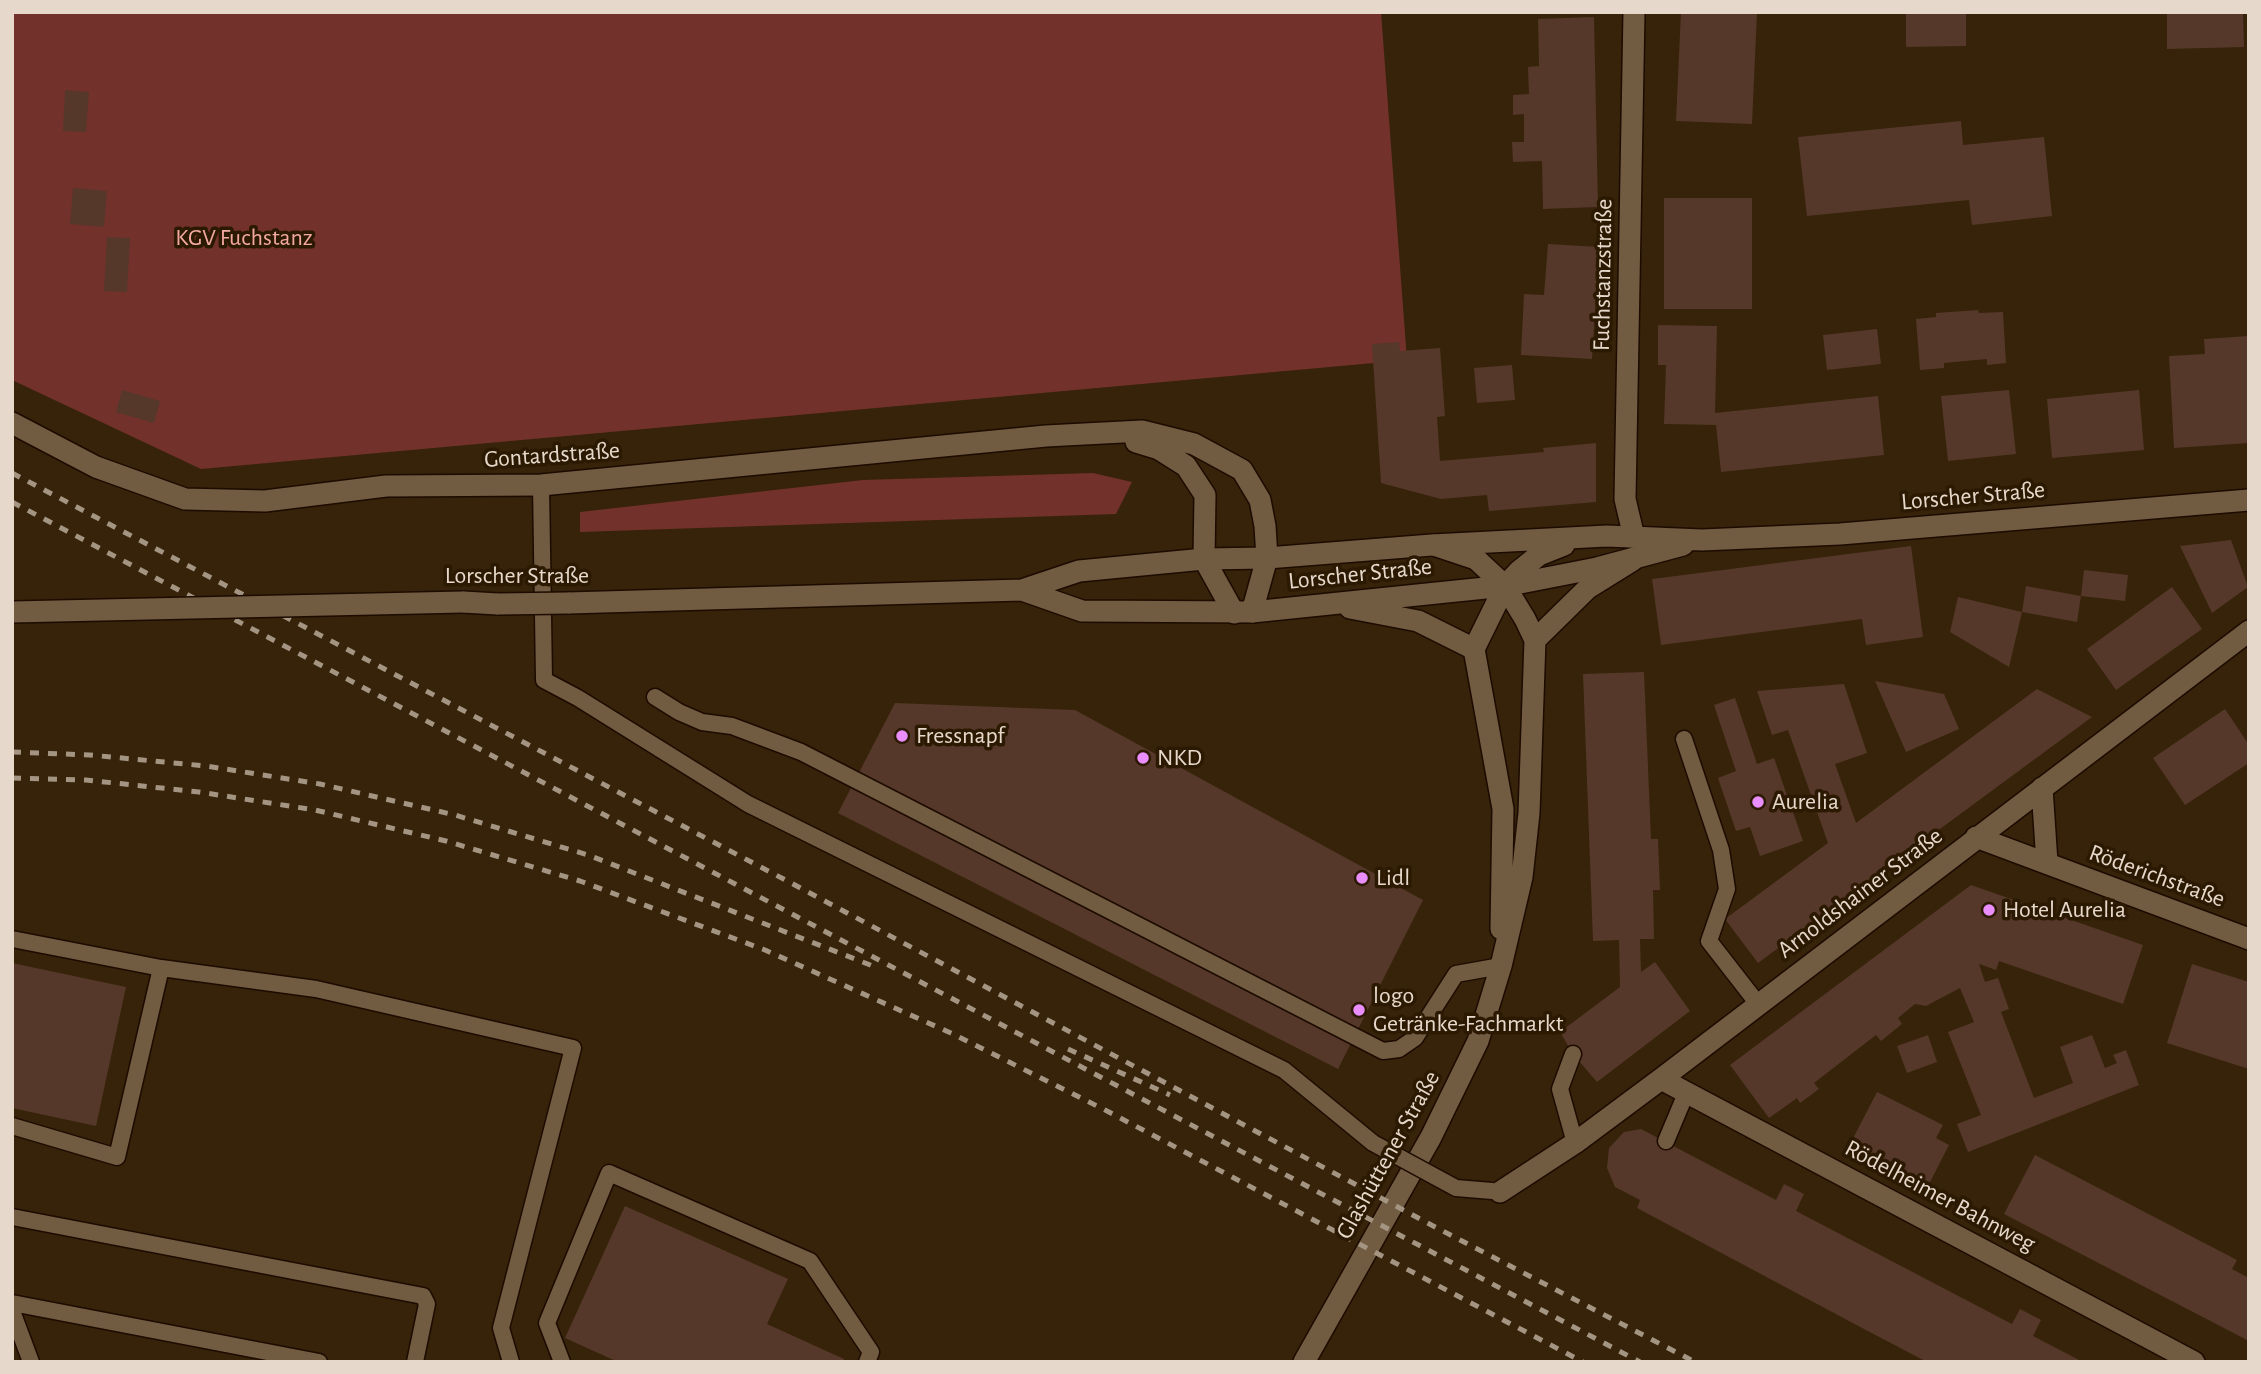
<!DOCTYPE html>
<meta charset="utf-8">
<style>
body{margin:0}
#map{position:relative;width:2261px;height:1374px;overflow:hidden;background:#36230a;font-family:"Alegreya Sans",sans-serif}
canvas{display:block}
.frame{position:absolute;inset:0;border:14px solid #e6d9cb;pointer-events:none}
</style>
<div id="map">
<canvas width="2261" height="1374"></canvas>
<div class="frame"></div>
</div>
<script>
const c = document.querySelector('canvas').getContext('2d');
c.lineJoin = 'round';
function paint(path, color) { c.fillStyle = color; c.fill(path, 'evenodd'); }
const toPath = rows => new Path2D(rows.map(r => 'M' + r).join(''));
function stroke(path, color, width, dash) { c.strokeStyle = color; c.lineWidth = width; c.lineCap = dash ? 'butt' : 'round'; c.setLineDash(dash || []); c.stroke(path); }
function drawText(font, color, halo, rows, align = 'center') {
  c.font = font + ' "Alegreya Sans",sans-serif'; c.lineWidth = 7; c.setLineDash([]); c.textBaseline = 'middle'; c.strokeStyle = halo; c.fillStyle = color; for (const [text, x, y, turn = 0] of rows) {
    c.save(); c.translate(x, y); c.rotate((+turn || 0) * Math.PI / 180); c.textAlign = isNaN(turn) ? turn : align; if (halo) c.strokeText(text, 0, 0); c.fillText(text, 0, 0); c.restore();
  }
}
const green = toPath([
 [12,12,1381,12,1407,360,201,469,12,380],
 [1093,473,1132,482,1116,514,580,532,580,512,863,480]
]);
const building = toPath([
 [1681,12,1757,12,1752,124,1676,121],
 [1906,12,1966,12,1966,46,1906,47],
 [2167,12,2243,12,2244,47,2167,49],
 [1594,17,1598,207,1543,209,1542,161,1513,162,1512,142,1524,142,1524,114,1513,115,1513,95,1529,94,1528,67,1539,66,1538,19],
 [65,90,89,92,86,132,63,131],
 [1961,121,1963,145,2044,137,2052,216,1972,225,1969,200,1807,216,1798,137],
 [73,188,107,191,104,227,70,224],
 [1664,198,1752,198,1752,309,1664,309],
 [107,237,130,238,127,292,104,291],
 [1548,244,1599,247,1592,359,1521,355,1524,294,1544,295],
 [1978,310,1979,313,2003,312,2006,363,1987,365,1987,359,1944,363,1944,368,1920,370,1916,319,1936,317,1936,313],
 [1658,325,1717,326,1715,413,1878,396,1884,455,1721,472,1716,425,1664,424,1666,365,1658,365],
 [1877,329,1881,364,1827,370,1823,335],
 [2249,336,2249,443,2174,448,2169,356,2205,354,2204,339],
 [1399,342,1400,351,1440,348,1445,416,1437,417,1440,461,1544,452,1543,448,1596,443,1596,502,1489,511,1487,495,1441,499,1381,483,1372,344],
 [1512,365,1515,400,1477,403,1474,368],
 [122,390,160,401,154,423,116,412],
 [2009,390,2016,454,1948,461,1941,396],
 [2139,390,2144,450,2052,458,2047,399],
 [2231,540,2248,587,2212,613,2180,546],
 [1911,546,1923,637,1866,645,1862,619,1661,645,1652,579],
 [2084,570,2128,575,2125,601,2081,596],
 [2026,586,2081,596,2077,622,2022,612],
 [2172,587,2202,629,2116,690,2087,649],
 [1958,597,2022,612,2009,667,1950,632],
 [1644,672,1651,839,1658,839,1660,890,1653,890,1654,939,1640,939,1641,972,1655,962,1690,1011,1597,1082,1573,1054,1560,1032,1620,987,1619,940,1593,941,1583,674],
 [1875,681,1944,694,1959,729,1906,752],
 [1844,684,1867,753,1835,764,1856,823,2037,689,2092,717,1758,963,1725,919,1828,843,1788,730,1772,735,1757,691],
 [1735,698,1757,764,1774,758,1803,841,1760,856,1750,827,1736,831,1718,778,1736,771,1714,705],
 [895,703,1075,710,1423,900,1338,1069,838,813],
 [2225,709,2249,745,2249,763,2185,805,2153,758],
 [1971,885,2143,945,2123,1004,1999,961,1996,970,1979,964,1985,982,1998,978,2009,1009,2001,1012,2034,1098,2073,1083,2060,1047,2092,1035,2105,1068,2117,1063,2113,1055,2126,1050,2139,1085,1968,1152,1957,1124,1981,1115,1948,1032,1974,1022,1960,988,1926,1006,1915,1004,1898,1018,1902,1024,1881,1041,1876,1035,1814,1083,1819,1089,1800,1103,1797,1098,1769,1118,1730,1065],
 [12,963,126,987,96,1126,12,1108],
 [2192,964,2249,982,2249,1069,2167,1043],
 [1928,1035,1937,1062,1907,1073,1897,1046],
 [1877,1092,1943,1125,1936,1138,1949,1145,1927,1188,1848,1148],
 [1641,1129,1776,1200,1784,1184,1804,1194,1796,1211,2012,1324,2020,1309,2041,1320,2033,1336,2083,1362,1927,1362,1864,1329,1637,1208,1640,1200,1615,1187,1607,1168,1609,1148,1624,1132],
 [2035,1155,2237,1260,2232,1269,2249,1278,2249,1341,2004,1214],
 [625,1206,788,1279,767,1324,844,1359,843,1362,618,1362,565,1338]
]);
const lane = toPath([
 [541,485,544,680,578,698,748,804,1284,1070,1373,1143],
 [655,697,679,712,702,722,732,726,801,752,1383,1051,1399,1049,1415,1038,1456,974,1501,966],
 [1684,739,1721,850,1727,889,1709,941,1758,1004],
 [12,939,161,968,316,989,573,1048,501,1328,511,1362],
 [1573,1054,1560,1089,1575,1143],
 [12,1126,117,1157,161,968],
 [1666,1141,1687,1091],
 [12,1217,423,1296,427,1304,415,1362],
 [12,1303,319,1362],
 [12,1311,31,1362],
 [562,1362,547,1323,609,1173,810,1261,871,1352,867,1362]
]);
const street = toPath([
 [12,423,96,467,185,499,265,501,386,486,541,485,1046,436,1142,431,1194,444,1242,470,1260,500,1265,526,1267,558,1252,612],
 [1136,442,1159,449,1186,466,1205,495,1204,559,1234,613],
 [1634,537,1625,499,1634,12],
 [1535,640,1588,588,1633,560],
 [1474,649,1503,809,1501,929],
 [2042,788,2047,863],
 [1976,837,2249,939],
 [1661,1079,2194,1362],
 [1500,1192,1575,1143,1661,1079,2249,631],
 [1304,1362,1431,1137,1478,1041,1501,966,1522,877,1529,813,1535,640,1525,619,1505,586,1476,559,1434,545]
]);
const secondary = toPath([
 [1022,590,1082,611,1252,612,1505,586,1597,568,1683,545],
 [463,602,498,604],
 [568,603,1022,590,1079,571,1204,559,1267,558,1432,545,1607,536,1702,540,1840,534,2249,500],
 [1350,608,1418,621,1474,649,1505,586,1519,571,1539,555,1564,545]
]);
const rail = toPath([
 [12,473,793,884,1437,1228,1695,1362],
 [12,502,1640,1362],
 [12,752,90,755,206,766,320,784,455,815,588,855,878,968],
 [12,778,86,780,199,792,315,810,446,841,580,881,765,950,953,1034,1107,1111,1583,1362],
 [1068,1049,1170,1095]
]);
const laneBridge = toPath([
 [1373,1143,1456,1188,1492,1191]
]);
const secondaryBridge = toPath([
 [498,604,568,603],
 [12,612,463,602]
]);
const markers = [
 [902,736,7,"#ea8dfd"],
 [1143,758,7,"#ea8dfd"],
 [1758,802,7,"#ea8dfd"],
 [1362,878,7,"#ea8dfd"],
 [1989,910,7,"#ea8dfd"],
 [1359,1010,7,"#ea8dfd"]
];
const parkNames = [
 ["KGV Fuchstanz",244,238]
];
const streetNames = [
 ["Fuchstanzstraße",1603,275,-89],
 ["Gontardstraße",552,455,-4],
 ["Lorscher Straße",1973,496,-5],
 ["Lorscher Straße",1360,574,-6],
 ["Lorscher Straße",517,576],
 ["Röderichstraße",2157,876,20],
 ["Arnoldshainer Straße",1860,893,-37],
 ["Glashüttener Straße",1388,1155,-61],
 ["Rödelheimer Bahnweg",1940,1196,28]
];
const poiNames = [
 ["Fressnapf",916,736],
 ["NKD",1157,758],
 ["Aurelia",1772,802],
 ["Lidl",1376,878],
 ["Hotel Aurelia",2003,910],
 ["logo",1373,996],
 ["Getränke-Fachmarkt",1373,1024]
];
paint(green, '#73312c');
paint(building, '#553829');
stroke(lane, '#1d0b00', 19);
stroke(street, '#1d0b00', 24);
stroke(secondary, '#1d0b00', 24);
stroke(lane, '#715b41', 16);
stroke(street, '#715b41', 21);
stroke(secondary, '#715b41', 21);
stroke(rail, '#a49583', 5, [9, 9]);
stroke(laneBridge, '#1d0b00', 19, []);
stroke(secondaryBridge, '#1d0b00', 24, []);
stroke(laneBridge, '#715b41', 16);
stroke(secondaryBridge, '#715b41', 21);
for (const [x, y, r, color] of markers) { const dot = new Path2D(); dot.arc(x, y, r, 0, 2 * Math.PI); c.fillStyle = color; c.fill(dot); stroke(dot, '#2c1902', 2.5); }
drawText('24px', '#f3a8a0', '#2c1902', parkNames);
drawText('24px', '#e6d9cb', '#2c1902', streetNames);
drawText('24px', '#e6d9cb', '#2c1902', poiNames, 'left');
</script>
